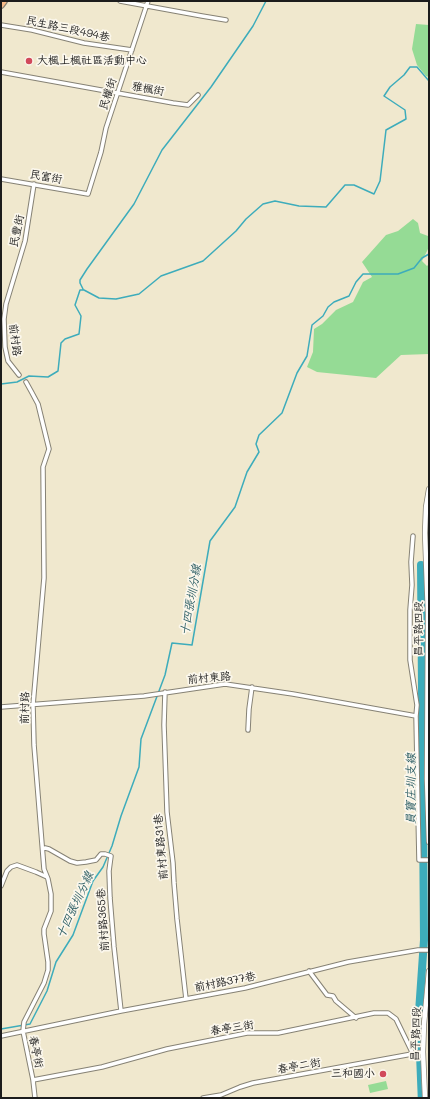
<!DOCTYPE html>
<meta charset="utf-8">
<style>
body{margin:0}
#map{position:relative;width:430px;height:1099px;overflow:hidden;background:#f0e8ce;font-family:Mali,sans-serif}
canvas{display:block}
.frame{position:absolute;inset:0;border:2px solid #1c1c1c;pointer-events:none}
</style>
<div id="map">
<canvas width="430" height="1099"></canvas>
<div class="frame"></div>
</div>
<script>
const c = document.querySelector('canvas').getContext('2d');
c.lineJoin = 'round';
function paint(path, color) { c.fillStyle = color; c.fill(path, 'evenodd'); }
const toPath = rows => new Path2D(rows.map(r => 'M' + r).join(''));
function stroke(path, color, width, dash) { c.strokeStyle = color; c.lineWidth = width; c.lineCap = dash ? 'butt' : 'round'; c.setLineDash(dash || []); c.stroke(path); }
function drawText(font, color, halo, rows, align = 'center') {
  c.font = font + ' Mali,"LXGW WenKai TC",sans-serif'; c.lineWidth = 3.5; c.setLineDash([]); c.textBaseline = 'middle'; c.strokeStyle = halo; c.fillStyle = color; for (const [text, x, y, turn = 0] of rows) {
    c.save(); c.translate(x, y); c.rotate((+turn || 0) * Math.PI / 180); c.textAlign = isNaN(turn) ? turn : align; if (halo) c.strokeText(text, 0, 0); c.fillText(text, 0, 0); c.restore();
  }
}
const green = toPath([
 [416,24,429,25,429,77,426,76,417,65,412,49],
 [413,219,418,223,420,233,428,236,428,249,422,261,427,266,429,264,429,354,401,355,376,378,317,372,307,367,313,352,314,329,322,324,336,310,353,302,363,282,372,277,362,262,386,235,398,231],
 [386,1081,388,1089,370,1093,368,1085]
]);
const stream = toPath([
 [83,289,80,283,80,280,87,269,134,204,162,150,211,87,253,26,266,1],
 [1,384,17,382,29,376,48,377,58,371,61,343,65,339,79,334,81,316,75,305,80,290,84,290,99,298,116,299,139,294,161,276,203,261,236,231,246,219,263,204,275,201,299,206,326,207,345,185,354,185,374,194,380,181,386,130,406,119,405,110,384,96,390,87,404,75,410,67,417,67,429,81],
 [1,1029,30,1024,47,991,56,962,73,935,93,881,103,867,112,846,121,816,139,767,141,739,165,675,172,643,192,645,210,541,235,507,247,472,259,452,256,444,259,435,282,413,297,373,307,356,312,325,323,316,328,307,334,302,349,296,356,282,363,274,398,274,414,268,422,258,429,254,429,251]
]);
const canal = toPath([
 [422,707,429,706],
 [419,1012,418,1048,420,1098]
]);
const river = toPath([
 [419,1012,424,940,421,565]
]);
const minor = toPath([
 [120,1,202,16,226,20],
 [1,25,32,30,84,43,132,50],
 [1,72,173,103,188,105,198,95],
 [1,179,88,194,101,152,106,128,148,1],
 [19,375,8,361,5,347,4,319,6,304,25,241,34,184],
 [26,382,31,391,38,404,49,449,43,467,44,578,33,705,34,745,44,869,48,879,51,894,51,911,44,929,44,934,48,962,48,970,44,983,24,1022,23,1031,33,1080,35,1098],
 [413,536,411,562,412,585,410,610,410,660,417,705,416,716,419,860,429,860],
 [165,692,164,725,167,812,173,863,174,883,177,919,186,999],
 [1,707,144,696,225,684,293,694,416,716],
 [248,730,249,709,252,687],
 [43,849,45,848,49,849,70,861,77,863,86,862,96,860,101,854,105,854,111,856,109,871,110,898,114,947,121,1011],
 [1,886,7,871,11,867,17,865,36,872,47,877],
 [309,971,327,995,333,996,336,1001,356,1018],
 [1,1036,121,1011,245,988,348,962,418,950,429,950],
 [33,1080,102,1067,167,1049,247,1033,278,1033,374,1013,388,1013,396,1019,413,1054],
 [203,1098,221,1095,240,1087,253,1083,423,1052]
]);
const tertiary = toPath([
 [429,489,426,507,425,533,428,614,427,779,429,842],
 [425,1098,423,1052,424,1024,429,971]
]);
const primary = toPath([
 [1,5,4,1]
]);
const markers = [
 [29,61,4,"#d1495b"],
 [383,1074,4,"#d1495b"]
];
const streetNames = [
 ["民生路三段494巷",68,29,12],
 ["雅楓街",148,89,10],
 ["民權街",108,94,-72],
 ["民富街",46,177,10],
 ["民豐街",17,231,-78],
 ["前村路",15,340,83],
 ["昌平路四段",419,629,-90],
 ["前村東路",209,678,-5],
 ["前村路",25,708,-89],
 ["前村東路31巷",161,847,-95],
 ["前村路365巷",103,920,-94],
 ["前村路377巷",225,982,-11],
 ["春亭三街",232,1028,-9],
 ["昌平路四段",416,1034,-88],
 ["春亭街",36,1052,78],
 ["春亭二街",299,1066,-10]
];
const poiNames = [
 ["大楓上楓社區活動中心",37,61],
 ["三和國小",375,1074,"right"]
];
const waterNames = [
 ["十四張圳分線",191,600,-80],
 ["員寶庄圳支線",411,789,-90],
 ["十四張圳分線",75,905,-65]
];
paint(green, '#95db95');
stroke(stream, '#3dacbb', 1.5);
stroke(canal, '#3dacbb', 4.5);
stroke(river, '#3dacbb', 8);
stroke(minor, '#868275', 5.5);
stroke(tertiary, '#868275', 6);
stroke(primary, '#868275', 8);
stroke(minor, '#fff', 3.5);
stroke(tertiary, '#fff', 4.5);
stroke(primary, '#f9bc8a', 5.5);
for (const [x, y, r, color] of markers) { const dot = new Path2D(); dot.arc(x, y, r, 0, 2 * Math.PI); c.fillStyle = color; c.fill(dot); stroke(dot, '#fbf7ec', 1.5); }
drawText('11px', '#1c1c1c', '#fbf7ec', streetNames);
drawText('11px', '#1c1c1c', '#fbf7ec', poiNames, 'left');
drawText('italic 12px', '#2b5d64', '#fbf7ec', waterNames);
</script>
